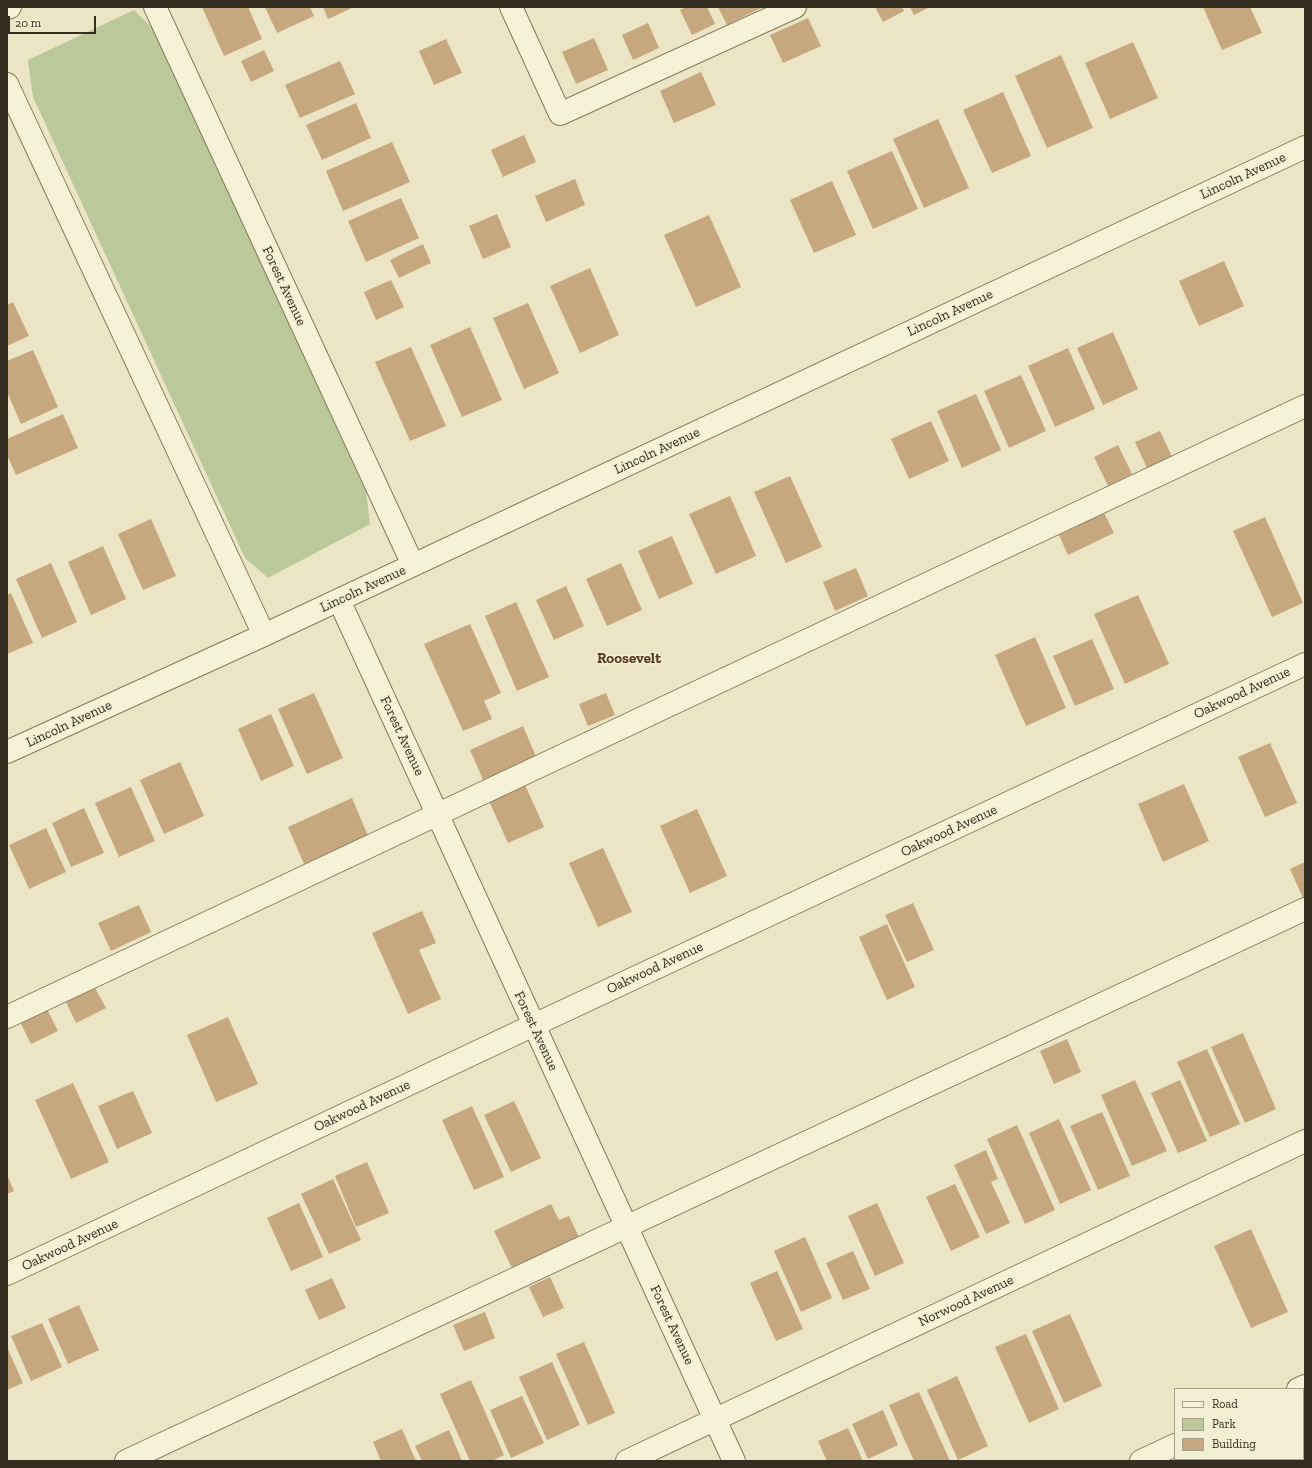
<!DOCTYPE html>
<style>
body{margin:0}
#map{position:relative;width:1312px;height:1468px;overflow:hidden;background:#ebe5c5;font-family:"Zilla Slab",serif}
canvas{display:block}
.frame{position:absolute;inset:0;border:8px solid #352d1f;pointer-events:none}
.legend{position:absolute;left:1174px;top:1388px;width:130px;height:72px;box-sizing:border-box;background:#f3efd4;border:1px solid #a7a18c;margin:0;padding:5px 7px;list-style:none;font-size:12px;color:#352d1f}
.legend li{display:flex;align-items:center;gap:8px;height:20px}
.legend b{width:20px;border:1px solid #a7a18c}
.scale{position:absolute;left:8px;top:16px;width:88px;height:18px;box-sizing:border-box;border:2px solid #352d1f;border-top:0;padding-left:5px;font-size:12px;line-height:14px;white-space:nowrap;color:#352d1f;-webkit-text-stroke:3px #f3efd4;paint-order:stroke}
</style>
<div id="map">
<canvas width="1312" height="1468"></canvas>
<div class="frame"></div>
<ul class="legend">
<li><b style="height:5px;background:#f6f2d7"></b>Road</li>
<li><b style="height:11px;background:#bbc89a"></b>Park</li>
<li><b style="height:11px;background:#c6a77e"></b>Building</li>
</ul>
<div class="scale">20 m</div>
</div>
<script>
const c = document.querySelector('canvas').getContext('2d');
c.lineJoin = 'round';
function paint(path, color) { c.fillStyle = color; c.fill(path, 'evenodd'); }
const toPath = rows => new Path2D(rows.map(r => 'M' + r).join(''));
function stroke(path, color, width, dash) { c.strokeStyle = color; c.lineWidth = width; c.lineCap = dash ? 'butt' : 'round'; c.setLineDash(dash || []); c.stroke(path); }
function drawText(font, color, halo, rows, align = 'center') {
  c.font = font + ' "Zilla Slab",serif'; c.lineWidth = 3.5; c.setLineDash([]); c.textBaseline = 'middle'; c.strokeStyle = halo; c.fillStyle = color; for (const [text, x, y, turn = 0] of rows) {
    c.save(); c.translate(x, y); c.rotate((+turn || 0) * Math.PI / 180); c.textAlign = isNaN(turn) ? turn : align; if (halo) c.strokeText(text, 0, 0); c.fillText(text, 0, 0); c.restore();
  }
}
const green = toPath([
 [134,10,155,31,366,492,370,524,268,578,245,558,33,97,28,60]
]);
const building = toPath([
 [202,7,248,7,262,39,224,56],
 [265,7,310,7,314,16,277,33],
 [323,7,354,7,328,19],
 [686,7,707,7,715,24,692,35,680,10],
 [718,7,763,7,727,25],
 [875,7,902,7,904,11,883,22],
 [910,7,930,7,914,15],
 [1203,7,1250,7,1262,33,1222,50],
 [808,18,821,46,783,63,770,35],
 [648,23,659,48,633,60,622,35],
 [594,38,608,70,576,84,562,52],
 [446,39,462,73,434,85,419,51],
 [1133,42,1158,98,1110,119,1085,63],
 [264,50,274,71,251,82,241,61],
 [1061,55,1093,128,1047,148,1015,76],
 [340,61,355,94,300,118,285,85],
 [701,72,716,105,674,123,660,91],
 [1003,92,1031,156,992,173,963,110],
 [356,103,371,138,322,160,306,125],
 [938,119,969,188,924,208,893,139],
 [524,135,536,162,503,177,491,150],
 [392,142,410,182,343,211,326,171],
 [892,151,918,209,873,229,847,171],
 [575,179,585,205,546,222,535,196],
 [832,181,856,235,814,253,790,200],
 [401,198,419,238,366,262,348,221],
 [497,214,511,247,483,259,469,226],
 [709,215,741,287,696,307,664,235],
 [423,244,431,263,399,278,390,260],
 [1224,261,1244,306,1199,326,1179,281],
 [590,268,619,335,580,353,550,286],
 [391,280,404,307,376,320,364,292],
 [13,302,29,336,7,346,7,305],
 [528,303,559,373,524,389,493,318],
 [470,327,502,400,462,417,430,345],
 [1113,332,1138,389,1103,405,1077,348],
 [411,347,446,426,410,441,375,362],
 [1068,348,1095,409,1055,427,1028,366],
 [33,350,58,407,21,424,7,392,7,361],
 [1021,375,1046,431,1009,448,984,391],
 [976,394,1001,450,962,468,937,411],
 [63,414,78,448,16,475,7,455,7,439],
 [931,421,949,461,909,479,891,439],
 [1160,431,1173,459,1148,470,1135,442],
 [1118,445,1132,474,1108,486,1094,457],
 [790,476,822,547,786,563,754,492],
 [730,496,756,556,716,574,689,514],
 [1104,513,1114,533,1068,555,1059,535],
 [1265,517,1303,603,1272,617,1233,531],
 [151,519,176,576,143,590,118,534],
 [672,536,693,584,659,599,638,551],
 [103,546,126,599,91,615,68,562],
 [51,563,77,622,42,638,16,579],
 [621,563,642,610,607,626,586,579],
 [856,568,868,596,835,611,823,582],
 [566,586,584,626,554,640,536,600],
 [11,593,33,643,7,654,7,595],
 [1138,595,1169,664,1125,684,1094,614],
 [516,602,549,677,517,691,485,616],
 [470,624,501,693,484,701,492,719,463,731,424,644],
 [1035,637,1066,708,1026,726,995,655],
 [1092,639,1114,689,1075,706,1053,656],
 [314,693,343,758,307,774,278,709],
 [606,693,615,715,588,726,579,704],
 [271,714,294,766,261,781,238,729],
 [523,726,537,759,484,782,470,750],
 [1270,743,1297,803,1265,817,1238,757],
 [180,762,204,816,164,834,140,780],
 [1184,784,1209,841,1163,862,1138,804],
 [525,785,544,827,508,843,489,801],
 [131,787,155,841,119,857,95,803],
 [352,798,368,836,304,864,288,827],
 [84,808,104,853,71,867,52,823],
 [697,809,727,876,690,893,660,826],
 [46,828,66,872,29,889,9,845],
 [603,848,632,912,598,927,569,863],
 [1305,862,1305,897,1303,898,1290,869],
 [913,903,934,950,907,962,885,915],
 [139,905,151,932,111,951,98,923],
 [422,911,436,943,419,950,441,999,408,1014,372,933],
 [887,924,915,987,887,1000,859,937],
 [95,988,106,1008,76,1023,66,1002],
 [47,1009,58,1031,31,1044,20,1022],
 [228,1017,258,1084,216,1102,187,1035],
 [1243,1033,1276,1109,1245,1123,1211,1047],
 [1067,1039,1081,1072,1054,1084,1040,1051],
 [1207,1049,1240,1124,1210,1137,1177,1062],
 [1135,1080,1167,1151,1132,1166,1101,1095],
 [1180,1080,1207,1141,1178,1153,1151,1093],
 [73,1083,109,1162,71,1179,35,1100],
 [133,1091,152,1133,117,1149,98,1106],
 [514,1101,541,1158,511,1172,484,1115],
 [472,1106,504,1177,474,1190,442,1120],
 [1102,1112,1130,1176,1098,1190,1070,1126],
 [1059,1119,1091,1190,1060,1204,1029,1133],
 [1017,1125,1055,1210,1025,1224,987,1139],
 [986,1150,998,1179,991,1182,1010,1223,986,1234,954,1165],
 [367,1162,389,1213,356,1227,335,1176],
 [7,1175,14,1191,7,1194],
 [333,1179,361,1240,329,1254,301,1194],
 [955,1184,980,1237,951,1251,926,1197],
 [299,1203,323,1257,291,1271,267,1218],
 [877,1203,904,1263,875,1276,848,1216],
 [551,1204,559,1220,569,1216,579,1237,512,1268,494,1231],
 [1251,1229,1288,1312,1251,1328,1214,1246],
 [805,1237,832,1298,801,1312,774,1251],
 [853,1251,870,1289,843,1300,826,1263],
 [777,1271,803,1329,776,1341,750,1283],
 [550,1277,564,1308,543,1317,529,1287],
 [332,1278,346,1308,319,1320,305,1290],
 [79,1305,99,1350,68,1364,48,1319],
 [485,1312,495,1338,464,1351,453,1325],
 [1070,1314,1102,1386,1064,1403,1032,1331],
 [42,1323,62,1367,31,1381,11,1336],
 [1026,1334,1059,1409,1029,1423,995,1347],
 [584,1342,615,1413,588,1425,556,1354],
 [7,1347,23,1383,7,1390],
 [552,1362,580,1425,547,1440,519,1377],
 [957,1376,988,1446,958,1460,927,1390],
 [471,1380,504,1455,492,1461,470,1461,440,1394],
 [919,1392,950,1461,914,1461,889,1405],
 [522,1396,544,1443,511,1458,490,1410],
 [883,1410,898,1445,868,1459,852,1424],
 [848,1428,863,1461,827,1461,818,1441],
 [402,1429,416,1461,381,1461,373,1442],
 [449,1430,462,1461,422,1461,415,1446]
]);
const minor = toPath([
 [155,7,413,565],
 [511,7,560,114,795,7],
 [7,8,10,7],
 [7,84,264,635],
 [339,600,734,1461],
 [7,752,264,635,1305,147],
 [7,1017,1305,406],
 [7,1274,534,1025,1305,664],
 [1298,1389,1305,1386],
 [126,1461,1305,909],
 [627,1461,1305,1141],
 [1141,1461,1175,1445]
]);
const streetNames = [
 ["Lincoln Avenue",1243,176,-25],
 ["Forest Avenue",284,286,65],
 ["Lincoln Avenue",950,313,-25],
 ["Lincoln Avenue",657,451,-25],
 ["Lincoln Avenue",363,589,-25],
 ["Oakwood Avenue",1242,693,-25],
 ["Lincoln Avenue",69,724,-25],
 ["Forest Avenue",402,736,65],
 ["Oakwood Avenue",949,831,-25],
 ["Oakwood Avenue",655,968,-25],
 ["Forest Avenue",536,1031,65],
 ["Oakwood Avenue",362,1106,-25],
 ["Oakwood Avenue",70,1245,-25],
 ["Norwood Avenue",966,1301,-25],
 ["Forest Avenue",672,1325,65]
];
const neighbourhoodNames = [
 ["Roosevelt",629,659]
];
paint(green, '#bbc89a');
paint(building, '#c6a77e');
stroke(minor, '#84785c', 24);
stroke(minor, '#f6f2d7', 22);
drawText('14px', '#352d1f', '#f3efd4', streetNames);
drawText('bold 15px', '#5e3822', '#f3efd4', neighbourhoodNames);
</script>
